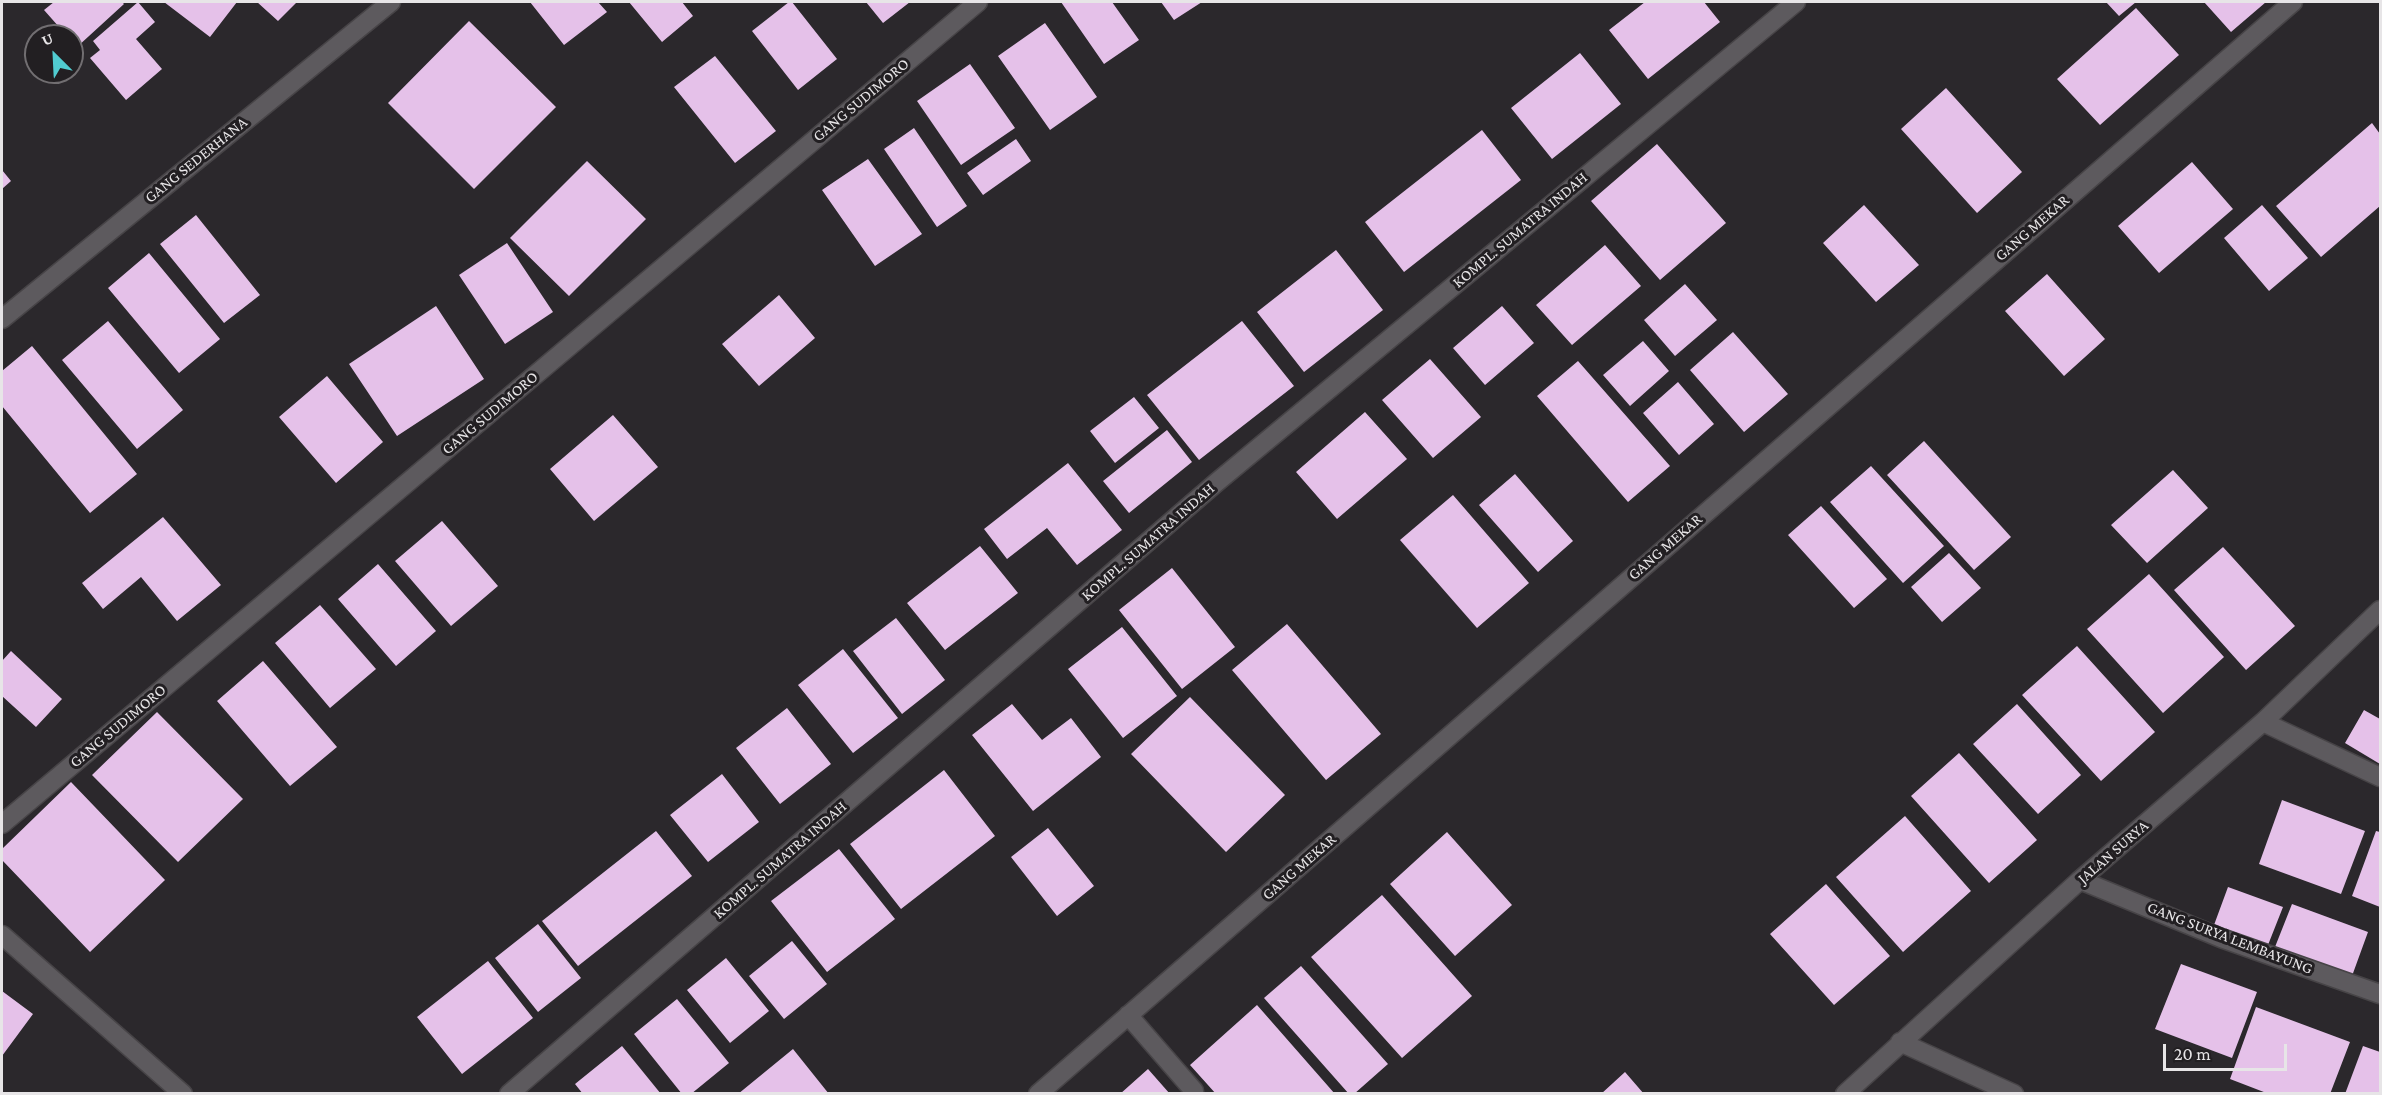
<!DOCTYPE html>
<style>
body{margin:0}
#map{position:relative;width:2382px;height:1095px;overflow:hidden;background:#2b282c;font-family:"Crimson Pro",serif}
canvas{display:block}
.frame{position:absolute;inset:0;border:3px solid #e7e5e7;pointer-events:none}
.north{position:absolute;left:24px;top:24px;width:60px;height:60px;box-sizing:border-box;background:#221f22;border:2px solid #716e71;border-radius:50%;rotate:336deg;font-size:16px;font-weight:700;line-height:24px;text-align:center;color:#e7e5e7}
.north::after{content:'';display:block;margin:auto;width:21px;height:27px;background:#51ccd1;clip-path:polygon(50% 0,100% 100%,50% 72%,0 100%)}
.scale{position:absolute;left:2163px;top:1044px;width:124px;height:27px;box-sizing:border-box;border:3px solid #e7e5e7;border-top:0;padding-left:8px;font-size:18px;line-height:21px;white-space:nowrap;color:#e7e5e7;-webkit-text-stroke:4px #221f22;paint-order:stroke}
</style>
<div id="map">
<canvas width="2382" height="1095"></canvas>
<div class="frame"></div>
<div class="north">U</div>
<div class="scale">20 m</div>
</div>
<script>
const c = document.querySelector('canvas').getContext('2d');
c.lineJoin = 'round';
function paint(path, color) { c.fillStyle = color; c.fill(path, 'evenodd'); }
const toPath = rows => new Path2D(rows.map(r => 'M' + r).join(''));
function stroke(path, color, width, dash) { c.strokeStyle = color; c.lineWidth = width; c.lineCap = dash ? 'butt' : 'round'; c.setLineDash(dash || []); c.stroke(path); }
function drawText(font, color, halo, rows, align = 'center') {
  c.font = font + ' "Crimson Pro",serif'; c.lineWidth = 6; c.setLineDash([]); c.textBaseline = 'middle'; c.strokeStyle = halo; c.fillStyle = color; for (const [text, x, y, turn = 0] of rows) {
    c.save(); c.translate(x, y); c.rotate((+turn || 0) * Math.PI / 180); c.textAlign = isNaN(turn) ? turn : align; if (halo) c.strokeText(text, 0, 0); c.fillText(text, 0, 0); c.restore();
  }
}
const building = toPath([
 [54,2,122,2,124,4,77,47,72,41,72,36,67,36,44,10],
 [138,2,155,22,136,39,162,69,126,100,90,58,100,50,93,41],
 [164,2,237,2,210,37],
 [257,2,297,2,278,21],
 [530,2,598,2,607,12,564,45],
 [629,2,682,2,693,16,662,42],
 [789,2,792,2,837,59,798,90,752,31],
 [866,2,910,2,883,23],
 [1061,2,1112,2,1139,40,1104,64],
 [1161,2,1202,2,1174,20],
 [1645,2,1704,2,1720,22,1648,79,1609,30],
 [2106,2,2136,2,2119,16],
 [2204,2,2266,2,2231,32],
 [2136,8,2179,55,2100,125,2057,79],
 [469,21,556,107,474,189,388,103],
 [1045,23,1097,97,1050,130,998,56],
 [1580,53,1621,104,1552,159,1511,108],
 [715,56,776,131,735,163,674,87],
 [970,64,1015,128,961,165,917,101],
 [1946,88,2022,172,1977,213,1901,129],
 [2372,123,2380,134,2380,206,2321,257,2276,206],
 [914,128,967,206,937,227,884,149],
 [1482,130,1521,180,1404,272,1365,222],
 [1016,139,1031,161,983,195,967,173],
 [1657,144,1726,223,1660,280,1591,201],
 [868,159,922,234,875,266,822,190],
 [587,161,646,219,569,296,510,238],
 [2192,162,2233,209,2159,273,2118,226],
 [2,170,11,181,2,189],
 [1864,205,1919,265,1876,302,1823,243],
 [2262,205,2308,258,2269,291,2224,238],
 [196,215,260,295,224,323,160,244],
 [507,243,553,312,505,344,459,275],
 [1605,245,1641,286,1572,345,1536,305],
 [1336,250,1383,310,1304,372,1257,312],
 [149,253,220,339,179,373,108,288],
 [2047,274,2105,339,2064,376,2005,311],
 [1685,284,1717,320,1675,356,1644,320],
 [779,295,815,338,759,386,722,344],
 [436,306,484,379,397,436,349,364],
 [1502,306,1534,343,1485,385,1453,348],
 [108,321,183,410,137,449,62,360],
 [1242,321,1294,386,1199,460,1147,395],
 [1733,332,1788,394,1744,432,1690,370],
 [1643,341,1669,371,1630,406,1603,375],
 [32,346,137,474,90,513,2,406,2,371],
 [1430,359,1481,417,1433,458,1382,400],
 [1578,361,1670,466,1628,502,1537,396],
 [327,376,383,442,336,483,279,417],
 [1678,382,1714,424,1679,455,1643,413],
 [1134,397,1159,428,1115,463,1090,431],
 [1365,412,1407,459,1337,519,1296,472],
 [613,415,658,467,594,521,550,469],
 [1167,430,1192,462,1129,513,1103,481],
 [1924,441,2011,537,1974,570,1887,475],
 [1068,463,1122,530,1077,565,1047,528,1007,559,984,529],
 [1871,466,1944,546,1903,583,1830,502],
 [2173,470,2208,508,2147,563,2111,525],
 [1515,474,1573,541,1538,572,1479,505],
 [1453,495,1529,583,1477,628,1400,540],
 [1821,506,1887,579,1854,608,1788,535],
 [163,517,221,585,177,621,141,577,103,609,82,583],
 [442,521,498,586,451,626,395,561],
 [980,546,1018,593,945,650,907,603],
 [2223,547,2295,626,2246,670,2174,590],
 [1949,553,1981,588,1942,622,1911,587],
 [378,564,436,631,396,666,338,599],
 [1172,568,1235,647,1182,689,1119,610],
 [2149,574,2224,657,2163,713,2087,629],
 [320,605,376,669,330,708,275,643],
 [896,618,945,680,902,714,853,651],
 [1287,624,1381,734,1326,780,1232,670],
 [1122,627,1177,696,1123,738,1068,669],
 [2077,646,2155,732,2101,781,2022,695],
 [843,649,898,718,853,753,798,685],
 [11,651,62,699,36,727,2,696,2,661],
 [263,661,337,747,290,786,217,701],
 [1190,697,1285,795,1226,852,1131,754],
 [1012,704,1042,740,1071,718,1101,757,1033,811,972,735],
 [2017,704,2081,775,2038,814,1973,744],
 [787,708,831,764,780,804,736,748],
 [2364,710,2380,719,2380,764,2345,743],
 [157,712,243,799,178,862,92,775],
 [1959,753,2037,840,1989,883,1911,796],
 [944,770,995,836,901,909,850,844],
 [722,774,759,822,708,862,670,815],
 [71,782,165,880,90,952,2,860,2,849],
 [2282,800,2365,831,2341,894,2259,864],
 [1905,816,1971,891,1903,952,1836,877],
 [1048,828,1094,886,1057,916,1011,857],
 [656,831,692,876,578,966,542,921],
 [2376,831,2380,832,2380,907,2352,896],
 [1447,832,1512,905,1455,956,1390,884],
 [839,849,895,919,827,972,771,901],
 [1826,884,1890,956,1834,1005,1770,934],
 [2228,887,2283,907,2268,945,2214,925],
 [1382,895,1472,996,1402,1058,1311,957],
 [2292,904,2368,932,2352,976,2275,947],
 [538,924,581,978,538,1012,495,958],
 [792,941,827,984,784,1019,749,976],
 [726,958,769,1011,730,1043,687,990],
 [488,961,533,1018,462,1074,417,1017],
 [2181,964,2257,992,2232,1058,2155,1029],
 [1301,966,1388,1064,1354,1094,1349,1094,1264,998],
 [2,991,33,1014,2,1056],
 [677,999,729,1063,691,1094,682,1094,634,1034],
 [1257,1005,1335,1094,1216,1094,1190,1065],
 [2256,1007,2350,1042,2330,1094,2269,1094,2230,1079],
 [622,1046,661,1094,583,1094,575,1084],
 [2363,1046,2380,1052,2380,1094,2345,1094],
 [793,1049,829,1094,738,1094],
 [1148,1069,1170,1094,1120,1094],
 [1625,1072,1644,1094,1601,1094]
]);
const minor = toPath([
 [2,319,391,2],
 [2263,722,2380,777],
 [2,824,978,2],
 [2080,880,2221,938,2380,994],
 [2,935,183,1094],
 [1128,1015,1194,1091],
 [1900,1042,2014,1094],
 [509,1094,1217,482,1796,2],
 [1038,1094,2293,2],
 [1845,1094,2080,880,2263,722,2380,610]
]);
const streetNames = [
 ["GANG SUDIMORO",861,100,-40],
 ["GANG SEDERHANA",196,160,-39],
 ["GANG MEKAR",2032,228,-41],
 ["KOMPL. SUMATRA INDAH",1520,230,-40],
 ["GANG SUDIMORO",490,413,-40],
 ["KOMPL. SUMATRA INDAH",1148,542,-41],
 ["GANG MEKAR",1665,547,-41],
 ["GANG SUDIMORO",118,726,-40],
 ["JALAN SURYA",2113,852,-41],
 ["KOMPL. SUMATRA INDAH",780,860,-41],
 ["GANG MEKAR",1299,867,-41],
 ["GANG SURYA LEMBAYUNG",2230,938,21]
];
paint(building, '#e5c1e9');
stroke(minor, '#474447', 21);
stroke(minor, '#5d5a5e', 18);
drawText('16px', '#e7e5e7', '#221f22', streetNames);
</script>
